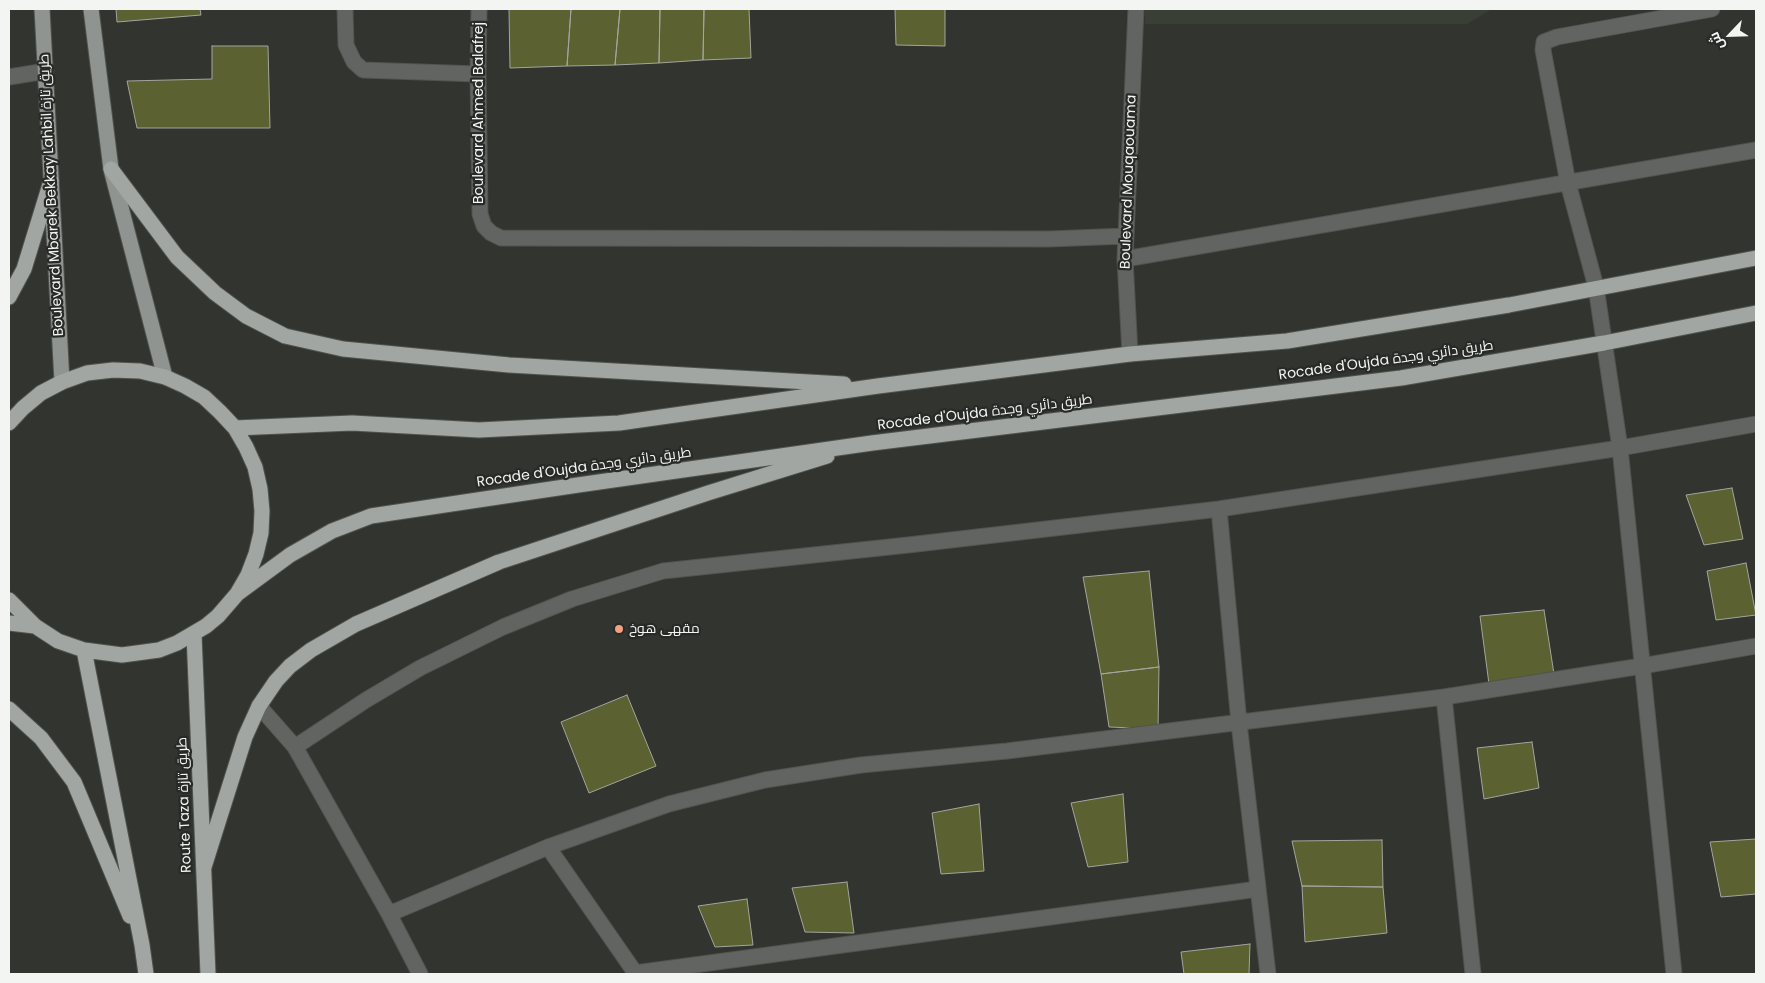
<!DOCTYPE html>
<meta charset="utf-8">
<style>
body{margin:0}
#map{position:relative;width:1765px;height:983px;overflow:hidden;background:#31342f;font-family:Poppins,Cairo,sans-serif}
canvas{display:block}
.frame{position:absolute;inset:0;border:10px solid #f3f5f2;pointer-events:none}
.north{position:absolute;left:1705px;top:10px;width:50px;height:50px;-webkit-text-stroke:4px #272a26;paint-order:stroke;rotate:246deg;font-size:14px;font-weight:700;line-height:20px;text-align:center;color:#f3f5f2}
.north::after{content:'';display:block;margin:auto;width:18px;height:22px;background:#f3f5f2;clip-path:polygon(50% 0,100% 100%,50% 72%,0 100%)}
</style>
<div id="map">
<canvas width="1765" height="983"></canvas>
<div class="frame"></div>
<div class="north">ش</div>
</div>
<script>
const c = document.querySelector('canvas').getContext('2d');
c.lineJoin = 'round';
function paint(path, color) { c.fillStyle = color; c.fill(path, 'evenodd'); }
const toPath = rows => new Path2D(rows.map(r => 'M' + r).join(''));
function stroke(path, color, width, dash) { c.strokeStyle = color; c.lineWidth = width; c.lineCap = dash ? 'butt' : 'round'; c.setLineDash(dash || []); c.stroke(path); }
function drawText(font, color, halo, rows, align = 'center') {
  c.font = font + ' Poppins,Cairo,sans-serif'; c.lineWidth = 4.5; c.setLineDash([]); c.textBaseline = 'middle'; c.strokeStyle = halo; c.fillStyle = color; for (const [text, x, y, turn = 0] of rows) {
    c.save(); c.translate(x, y); c.rotate((+turn || 0) * Math.PI / 180); c.textAlign = isNaN(turn) ? turn : align; if (halo) c.strokeText(text, 0, 0); c.fillText(text, 0, 0); c.restore();
  }
}
const built = toPath([
 [1145,9,1492,9,1467,24,1145,24]
]);
const building = toPath([
 [116,9,200,9,201,15,117,22,116,9],
 [509,9,571,9,567,66,510,68,509,9],
 [571,9,620,9,615,65,567,66,571,9],
 [620,9,660,9,659,63,615,65,620,9],
 [660,9,704,9,703,60,659,63,660,9],
 [704,9,749,9,751,58,703,60,704,9],
 [895,9,945,9,945,46,896,45,895,9],
 [212,46,268,46,270,128,137,128,127,81,212,79,212,46],
 [1732,488,1743,539,1704,545,1686,495,1732,488],
 [1746,563,1756,615,1716,620,1707,571,1746,563],
 [1149,571,1159,667,1101,674,1083,577,1149,571],
 [1544,610,1554,674,1489,684,1480,616,1544,610],
 [1159,667,1158,729,1109,727,1101,674,1159,667],
 [627,695,656,766,589,793,561,722,627,695],
 [1532,742,1539,788,1484,799,1477,748,1532,742],
 [1123,794,1128,862,1088,867,1071,803,1123,794],
 [979,804,984,871,941,874,932,813,979,804],
 [1756,839,1756,894,1721,897,1710,842,1756,839],
 [1382,840,1383,887,1302,886,1292,841,1382,840],
 [847,882,854,933,805,932,792,888,847,882],
 [1302,886,1383,887,1387,933,1305,942,1302,886],
 [747,899,753,945,715,947,698,906,747,899],
 [1250,944,1249,974,1184,974,1181,952,1250,944]
]);
const street = toPath([
 [345,9,346,45,354,62,363,70,478,74],
 [479,9,478,74,480,214,484,226,491,233,501,238,1049,239,1126,236],
 [9,77,46,71],
 [1125,259,1756,150],
 [1130,354,1125,259,1136,9],
 [1219,509,1239,723,1268,974],
 [1444,697,1473,974],
 [259,706,295,747,389,914,420,974],
 [295,747,366,700,420,668,503,627,572,599,663,571,908,545,1219,509,1620,448,1756,424],
 [548,847,636,974],
 [389,914,548,847,669,804,765,780,861,765,1007,751,1444,697,1642,666,1756,646],
 [635,973,1258,889],
 [1674,974,1620,448,1596,287,1568,183,1543,50,1544,42,1557,37,1712,9]
]);
const primary = toPath([
 [42,9,62,382],
 [91,9,111,169,165,377]
]);
const highway = toPath([
 [111,169,177,257,215,293,246,316,285,336,343,349,509,365,844,384],
 [9,297,24,269,51,181],
 [9,423,23,408,41,393,62,382,87,373,113,370,140,371,165,377,185,386,204,397,220,412,235,428,246,447,255,467,260,489,262,511,261,533,256,554,248,575,237,594,218,616,206,626,177,643,159,650,122,655,84,650,58,641,35,626,9,600],
 [235,428,352,423,479,430,619,423,878,386,1130,354,1287,341,1509,305,1756,258],
 [237,594,290,555,332,531,371,516,578,485,872,443,1401,378,1604,343,1756,313],
 [9,623,35,626],
 [194,634,208,974],
 [84,650,142,945,146,974],
 [9,709,41,738,74,782,130,916],
 [204,867,245,737,259,706,276,681,290,666,311,650,356,624,499,562,708,493,827,456]
]);
const markers = [
 [619,629,5,"#f2a07f"]
];
const streetNames = [
 ["Boulevard Ahmed Balafrej",479,113,-90],
 ["Boulevard Mouqaouama",1129,182,-88],
 ["Boulevard Mbarek Bekkay Lahbil طريق تازة",52,195,-93],
 ["Rocade d'Oujda طريق دائري وجدة",1386,361,-8],
 ["Rocade d'Oujda طريق دائري وجدة",985,413,-7],
 ["Rocade d'Oujda طريق دائري وجدة",584,468,-8],
 ["Route Taza طريق تازة",185,805,-92]
];
const poiNames = [
 ["مقهى هوخ",629,629]
];
paint(built, '#393f35');
paint(building, '#5b6130');
stroke(building, '#a4a59f', 1);
stroke(street, '#50534e', 17);
stroke(primary, '#50534e', 17);
stroke(highway, '#50534e', 17);
stroke(street, '#626462', 15);
stroke(primary, '#8f9490', 15);
stroke(highway, '#a1a6a2', 15);
for (const [x, y, r, color] of markers) { const dot = new Path2D(); dot.arc(x, y, r, 0, 2 * Math.PI); c.fillStyle = color; c.fill(dot); stroke(dot, '#272a26', 2); }
drawText('14px', '#f3f5f2', '#272a26', streetNames);
drawText('14px', '#f3f5f2', '#272a26', poiNames, 'left');
</script>
